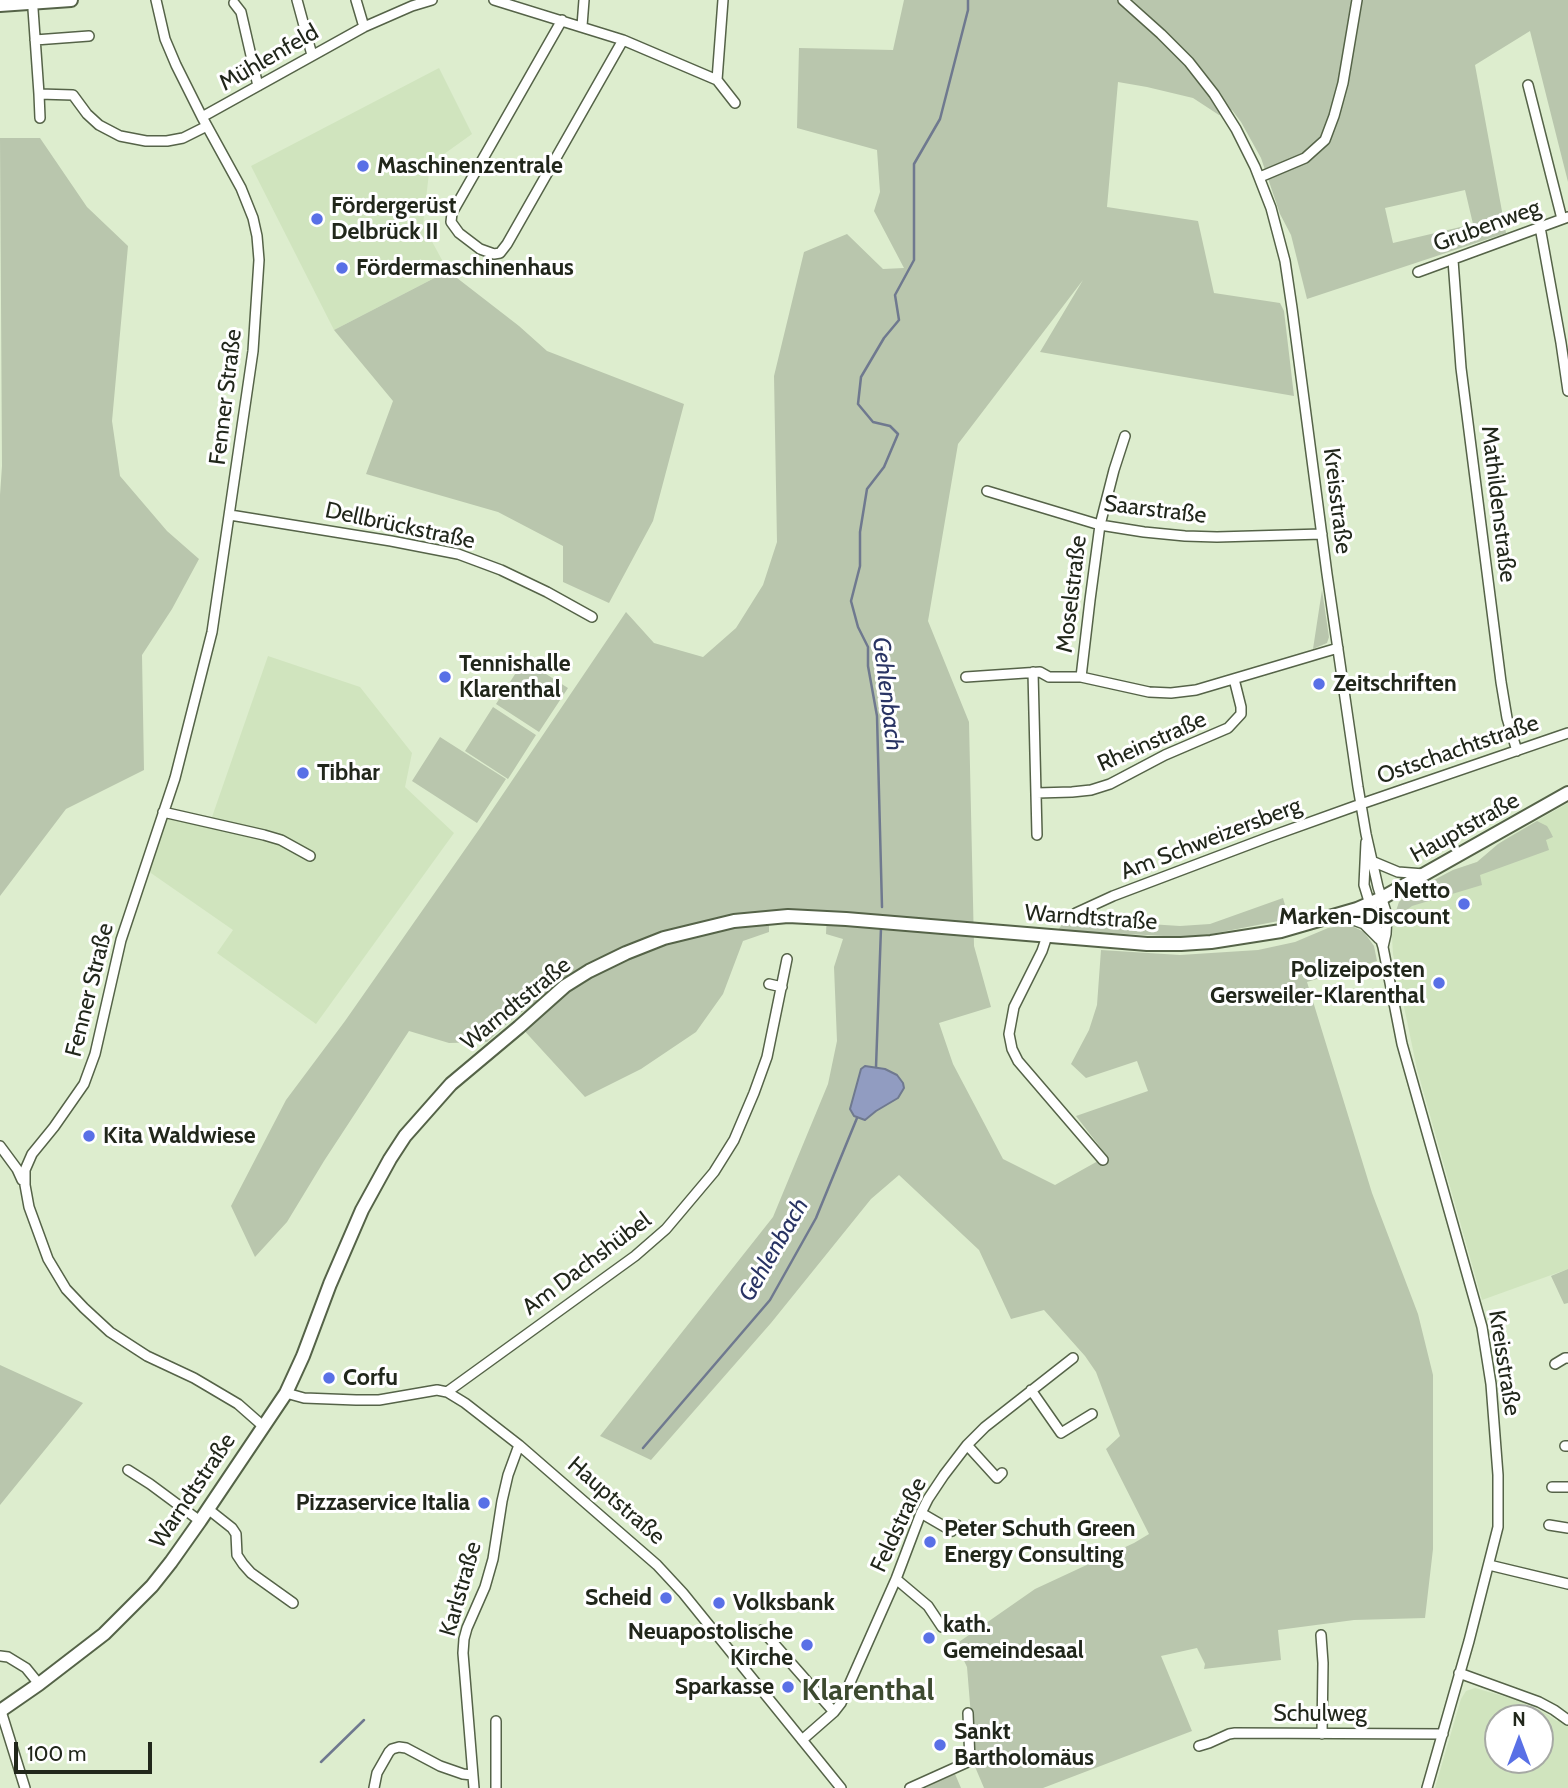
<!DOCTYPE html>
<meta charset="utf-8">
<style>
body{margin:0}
#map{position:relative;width:1568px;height:1788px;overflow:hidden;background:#ddedce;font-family:Cabin,sans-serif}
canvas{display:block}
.north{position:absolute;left:1484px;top:1704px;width:70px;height:70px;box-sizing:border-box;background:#fff;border:2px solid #a6a9a4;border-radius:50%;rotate:0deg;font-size:19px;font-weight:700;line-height:28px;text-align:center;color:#21271b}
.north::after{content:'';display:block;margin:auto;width:24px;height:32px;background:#5970e6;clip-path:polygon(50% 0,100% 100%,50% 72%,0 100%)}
.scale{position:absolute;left:14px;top:1742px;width:138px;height:32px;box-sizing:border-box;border:4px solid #21271b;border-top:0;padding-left:9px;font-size:21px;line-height:24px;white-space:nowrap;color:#21271b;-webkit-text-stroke:5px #fff;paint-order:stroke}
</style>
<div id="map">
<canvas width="1568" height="1788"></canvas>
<div class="north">N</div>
<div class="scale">100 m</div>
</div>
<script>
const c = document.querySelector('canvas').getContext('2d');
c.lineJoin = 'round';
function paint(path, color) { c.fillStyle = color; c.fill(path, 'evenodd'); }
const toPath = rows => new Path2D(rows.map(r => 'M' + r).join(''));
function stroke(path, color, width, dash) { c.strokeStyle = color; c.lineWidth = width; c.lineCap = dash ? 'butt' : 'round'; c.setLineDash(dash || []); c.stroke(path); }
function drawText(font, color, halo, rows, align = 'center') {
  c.font = font + ' Cabin,sans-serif'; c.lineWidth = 6; c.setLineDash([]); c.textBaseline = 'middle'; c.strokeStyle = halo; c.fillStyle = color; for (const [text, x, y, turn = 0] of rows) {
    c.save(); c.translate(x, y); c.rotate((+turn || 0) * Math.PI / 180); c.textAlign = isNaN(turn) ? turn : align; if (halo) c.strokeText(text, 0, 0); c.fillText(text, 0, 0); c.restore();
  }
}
const built = toPath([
 [439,68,472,134,430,164,423,225,448,271,334,330,251,166],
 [268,656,360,687,412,753,405,787,454,833,316,1024,217,953,233,930,148,871,169,809,212,817],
 [1568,803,1568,1269,1482,1300,1417,1069,1393,954,1392,938,1393,920,1399,902,1406,895,1453,870,1477,862,1505,839],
 [1475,1688,1517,1700,1545,1713,1557,1721,1568,1712,1568,1788,1435,1788,1461,1699,1466,1691],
 [1498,1718,1540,1718,1540,1760,1498,1760]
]);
const green = toPath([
 [904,0,1568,0,1568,182,1530,31,1475,65,1506,233,1307,299,1291,235,1280,214,1261,158,1241,122,1232,110,1219,115,1193,98,1147,87,1118,82,1107,207,1198,221,1214,293,1280,303,1284,311,1294,396,1040,352,1083,280,958,444,928,621,969,722,974,946,991,1007,939,1023,953,1064,1003,1159,1055,1185,1107,1156,1076,1116,1148,1091,1137,1061,1086,1078,1071,1064,1089,1030,1097,1005,1101,950,1180,955,1211,953,1258,950,1295,942,1328,928,1340,926,1352,926,1364,932,1374,946,1377,961,1307,982,1372,1193,1418,1314,1433,1375,1433,1549,1425,1618,1354,1620,1278,1630,1281,1660,1204,1669,1205,1664,1197,1648,1161,1656,1192,1731,1043,1788,984,1788,973,1762,977,1759,974,1753,967,1667,956,1644,1035,1589,1134,1543,1149,1534,1106,1449,1120,1436,1096,1372,1085,1356,1044,1310,1011,1319,979,1250,899,1175,871,1199,771,1323,651,1460,600,1436,773,1217,828,1084,837,1041,834,967,843,939,826,934,827,911,794,910,733,917,562,984,513,1018,487,1042,449,1043,409,1031,324,1161,287,1222,255,1257,231,1206,286,1100,345,1021,480,828,626,612,654,643,703,657,736,628,763,585,777,542,774,376,804,252,847,234,883,269,904,268,874,211,880,192,877,150,797,128,799,48,893,50],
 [1465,190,1473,224,1393,243,1385,208],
 [0,138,40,138,87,207,128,246,112,421,120,476,167,531,199,559,172,609,142,655,144,770,66,809,0,896,0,495,2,466],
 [448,271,519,326,547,351,684,404,653,521,609,603,563,582,563,546,498,512,366,474,393,401,334,330],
 [1322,590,1329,637,1327,643,1313,649],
 [524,660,568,688,539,732,496,704],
 [493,707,536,735,508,779,465,751],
 [440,737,506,779,477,823,412,781],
 [1537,821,1547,826,1550,831,1553,837,1546,840,1549,850,1480,875,1482,885,1412,906,1393,920,1399,902,1406,895,1453,870,1477,862,1498,844],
 [1283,898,1289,919,1211,934,1181,937,1058,930,1063,923,1074,918,1149,924,1180,926,1210,924],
 [769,921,769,932,743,941,723,994,696,1032,641,1069,585,1097,520,1026,567,989,627,956,706,930],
 [1568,1269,1568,1303,1564,1304,1551,1276],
 [0,1365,83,1403,0,1505],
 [955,1774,961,1788,923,1788]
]);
const water = toPath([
 [865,1066,885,1069,897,1075,903,1083,904,1088,898,1098,876,1111,865,1120,854,1116,850,1109,861,1069,865,1066]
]);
const stream = toPath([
 [882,907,877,716,868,666,868,647,858,627,851,601,860,566,860,532,867,489,884,467,898,434,890,426,873,422,858,404,861,377,884,338,899,320,895,295,914,260,914,164,940,119,968,10,968,0],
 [876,1067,881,928],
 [643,1448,770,1300,816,1218,857,1118],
 [321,1762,364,1720]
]);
const minor = toPath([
 [156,0,165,39,176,65,202,117,241,188,253,218,257,236,259,260,253,351,212,632,175,778,121,940,95,1054,84,1084,54,1127,32,1154,25,1170,25,1185,29,1207,48,1259,66,1289,84,1308,110,1332,147,1356,194,1378,238,1404,263,1426],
 [297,0,312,55],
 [356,0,364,27],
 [494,0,623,40,717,80,723,0],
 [1123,0,1161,34,1189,62,1214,94,1236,129,1255,167,1271,208,1285,261,1292,308,1327,574,1358,787,1366,834,1378,887,1387,915,1386,934,1383,947],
 [234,3,241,12,258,86],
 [33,9,39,94,73,95,87,114,99,125,120,136,146,141,167,141,183,138,207,126],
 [562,20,452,213,451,222,459,233,480,249,494,254,500,253,507,244,623,40],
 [582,26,584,0],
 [35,40,89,36],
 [717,80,735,103],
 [1528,85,1562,219],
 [39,94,40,118],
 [202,117,364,27,412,6,432,0],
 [1260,177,1305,158,1325,140,1334,116,1343,83,1357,0],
 [1540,227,1561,343,1568,391],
 [1453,260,1461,368,1501,682,1507,718,1517,751],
 [1418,272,1568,217],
 [987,491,1100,525,1144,532,1185,536,1217,537,1322,534],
 [230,515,391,541,458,554,501,570,547,592,592,617],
 [1033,672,1037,835],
 [966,677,1040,672,1049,677,1081,677,1149,692,1171,693,1196,690,1338,648],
 [1081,677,1090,600,1100,525,1114,470,1125,436],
 [1037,793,1072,792,1091,790,1110,784,1165,755,1228,728,1241,714,1241,707,1234,679],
 [163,812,264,835,281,840,310,856],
 [1366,842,1364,885,1383,947,1402,1044,1482,1327,1491,1384,1498,1475,1498,1527,1469,1641,1427,1788],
 [1374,862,1398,872,1424,874],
 [1076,913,1113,896,1269,837,1361,804,1568,733],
 [1338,916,1348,918,1364,924,1379,939],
 [1047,936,1042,951,1014,1007,1009,1034,1012,1049,1018,1061,1103,1160],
 [769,984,782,987],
 [0,1146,17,1169,22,1180],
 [1555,1364,1565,1358,1568,1358],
 [1031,1390,1061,1433,1092,1414],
 [447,1392,635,1256,666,1229,714,1172,734,1140,754,1093,767,1057,787,959],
 [286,1393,304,1398,356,1400,379,1400,437,1390,447,1392,465,1403,519,1445,657,1565,683,1593,841,1788],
 [967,1445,997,1478,1002,1473],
 [1565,1446,1568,1446],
 [128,1470,150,1484,200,1521],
 [1552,1487,1568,1487],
 [208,1509,232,1528,236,1534,237,1555,243,1564,251,1573,293,1603],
 [921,1513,952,1531,957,1525],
 [1549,1525,1568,1528],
 [1489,1565,1568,1584],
 [896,1579,928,1606,942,1627],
 [762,1630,834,1712],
 [1321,1635,1323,1663,1322,1734],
 [0,1656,8,1657,26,1668,39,1684],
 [1459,1673,1539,1702,1554,1710,1568,1720],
 [1,1711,25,1788],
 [802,1740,834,1712,841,1703,896,1579,921,1513,928,1499,944,1475,967,1445,985,1427,1073,1358],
 [1199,1746,1209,1743,1229,1734,1235,1733,1443,1734],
 [374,1788,377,1773,389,1752,392,1749,399,1747,406,1748,440,1766,463,1774,472,1775],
 [474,1788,463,1653,464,1639,467,1628,485,1587,493,1559,502,1501,508,1475,519,1445],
 [496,1788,496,1721],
 [910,1788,970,1761,968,1713]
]);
const major = toPath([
 [0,5,71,0],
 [0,1711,39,1684,104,1634,152,1586,171,1562,200,1521,286,1393,303,1356,330,1284,362,1210,390,1159,405,1136,451,1084,519,1027,565,986,589,971,626,953,664,938,734,921,788,916,846,919,1147,944,1181,944,1211,942,1281,931,1357,909,1382,898,1568,793]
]);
const markers = [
 [363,166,7,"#5970e6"],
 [317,219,7,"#5970e6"],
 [342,268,7,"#5970e6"],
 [445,677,7,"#5970e6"],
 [1319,684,7,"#5970e6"],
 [303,773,7,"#5970e6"],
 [1464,904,7,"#5970e6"],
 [1439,983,7,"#5970e6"],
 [89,1136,7,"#5970e6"],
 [329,1378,7,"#5970e6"],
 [484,1503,7,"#5970e6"],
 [930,1542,7,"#5970e6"],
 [666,1598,7,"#5970e6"],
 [719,1603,7,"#5970e6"],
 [929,1638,7,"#5970e6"],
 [807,1645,7,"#5970e6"],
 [788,1687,7,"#5970e6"],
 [940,1745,7,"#5970e6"]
];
const streetNames = [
 ["Mühlenfeld",269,58,-30],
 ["Grubenweg",1487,226,-20],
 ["Fenner Straße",226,397,-83],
 ["Kreisstraße",1337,501,83],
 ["Mathildenstraße",1498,504,83],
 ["Saarstraße",1155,510,7],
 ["Dellbrückstraße",400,526,12],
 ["Moselstraße",1072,594,-83],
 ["Rheinstraße",1152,742,-24],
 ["Ostschachtstraße",1458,750,-19],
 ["Hauptstraße",1465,828,-29],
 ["Am Schweizersberg",1211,839,-21],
 ["Warndtstraße",1091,918,4],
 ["Fenner Straße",90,990,-76],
 ["Warndtstraße",516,1004,-39],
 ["Am Dachshübel",587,1264,-37],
 ["Kreisstraße",1504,1363,81],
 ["Warndtstraße",193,1491,-56],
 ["Hauptstraße",616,1501,41],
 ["Feldstraße",899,1525,-65],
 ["Karlstraße",461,1589,-74],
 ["Schulweg",1320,1714]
];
const poiNames = [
 ["Maschinenzentrale",377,166],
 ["Fördergerüst",331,206],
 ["Delbrück II",331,232],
 ["Fördermaschinenhaus",356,268],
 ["Tennishalle",459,664],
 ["Klarenthal",459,690],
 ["Zeitschriften",1333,684],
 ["Tibhar",317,773],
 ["Netto",1450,891,"right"],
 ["Marken-Discount",1450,917,"right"],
 ["Polizeiposten",1425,970,"right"],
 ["Gersweiler-Klarenthal",1425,996,"right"],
 ["Kita Waldwiese",103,1136],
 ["Corfu",343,1378],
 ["Pizzaservice Italia",470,1503,"right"],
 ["Peter Schuth Green",944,1529],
 ["Energy Consulting",944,1555],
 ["Scheid",652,1598,"right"],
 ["Volksbank",733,1603],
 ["kath.",943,1625],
 ["Gemeindesaal",943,1651],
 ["Neuapostolische",793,1632,"right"],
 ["Kirche",793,1658,"right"],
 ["Sparkasse",774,1687,"right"],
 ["Sankt",954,1732],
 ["Bartholomäus",954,1758]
];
const waterNames = [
 ["Gehlenbach",887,694,83],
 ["Gehlenbach",774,1250,-60]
];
const districtNames = [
 ["Klarenthal",868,1691]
];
paint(built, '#d0e4be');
paint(green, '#b9c6ad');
paint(water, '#919cc1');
stroke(water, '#6f798f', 2);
stroke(stream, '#6f798f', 2.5);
stroke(minor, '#556348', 12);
stroke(major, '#556348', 16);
stroke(minor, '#fff', 9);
stroke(major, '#fff', 12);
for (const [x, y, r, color] of markers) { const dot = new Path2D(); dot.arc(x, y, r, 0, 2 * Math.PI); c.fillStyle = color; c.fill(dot); stroke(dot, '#fff', 2.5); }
drawText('23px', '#21271b', '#fff', streetNames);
drawText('bold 23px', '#21271b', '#fff', poiNames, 'left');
drawText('italic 24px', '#293464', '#fff', waterNames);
drawText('bold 30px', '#3d4a30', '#fff', districtNames);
</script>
